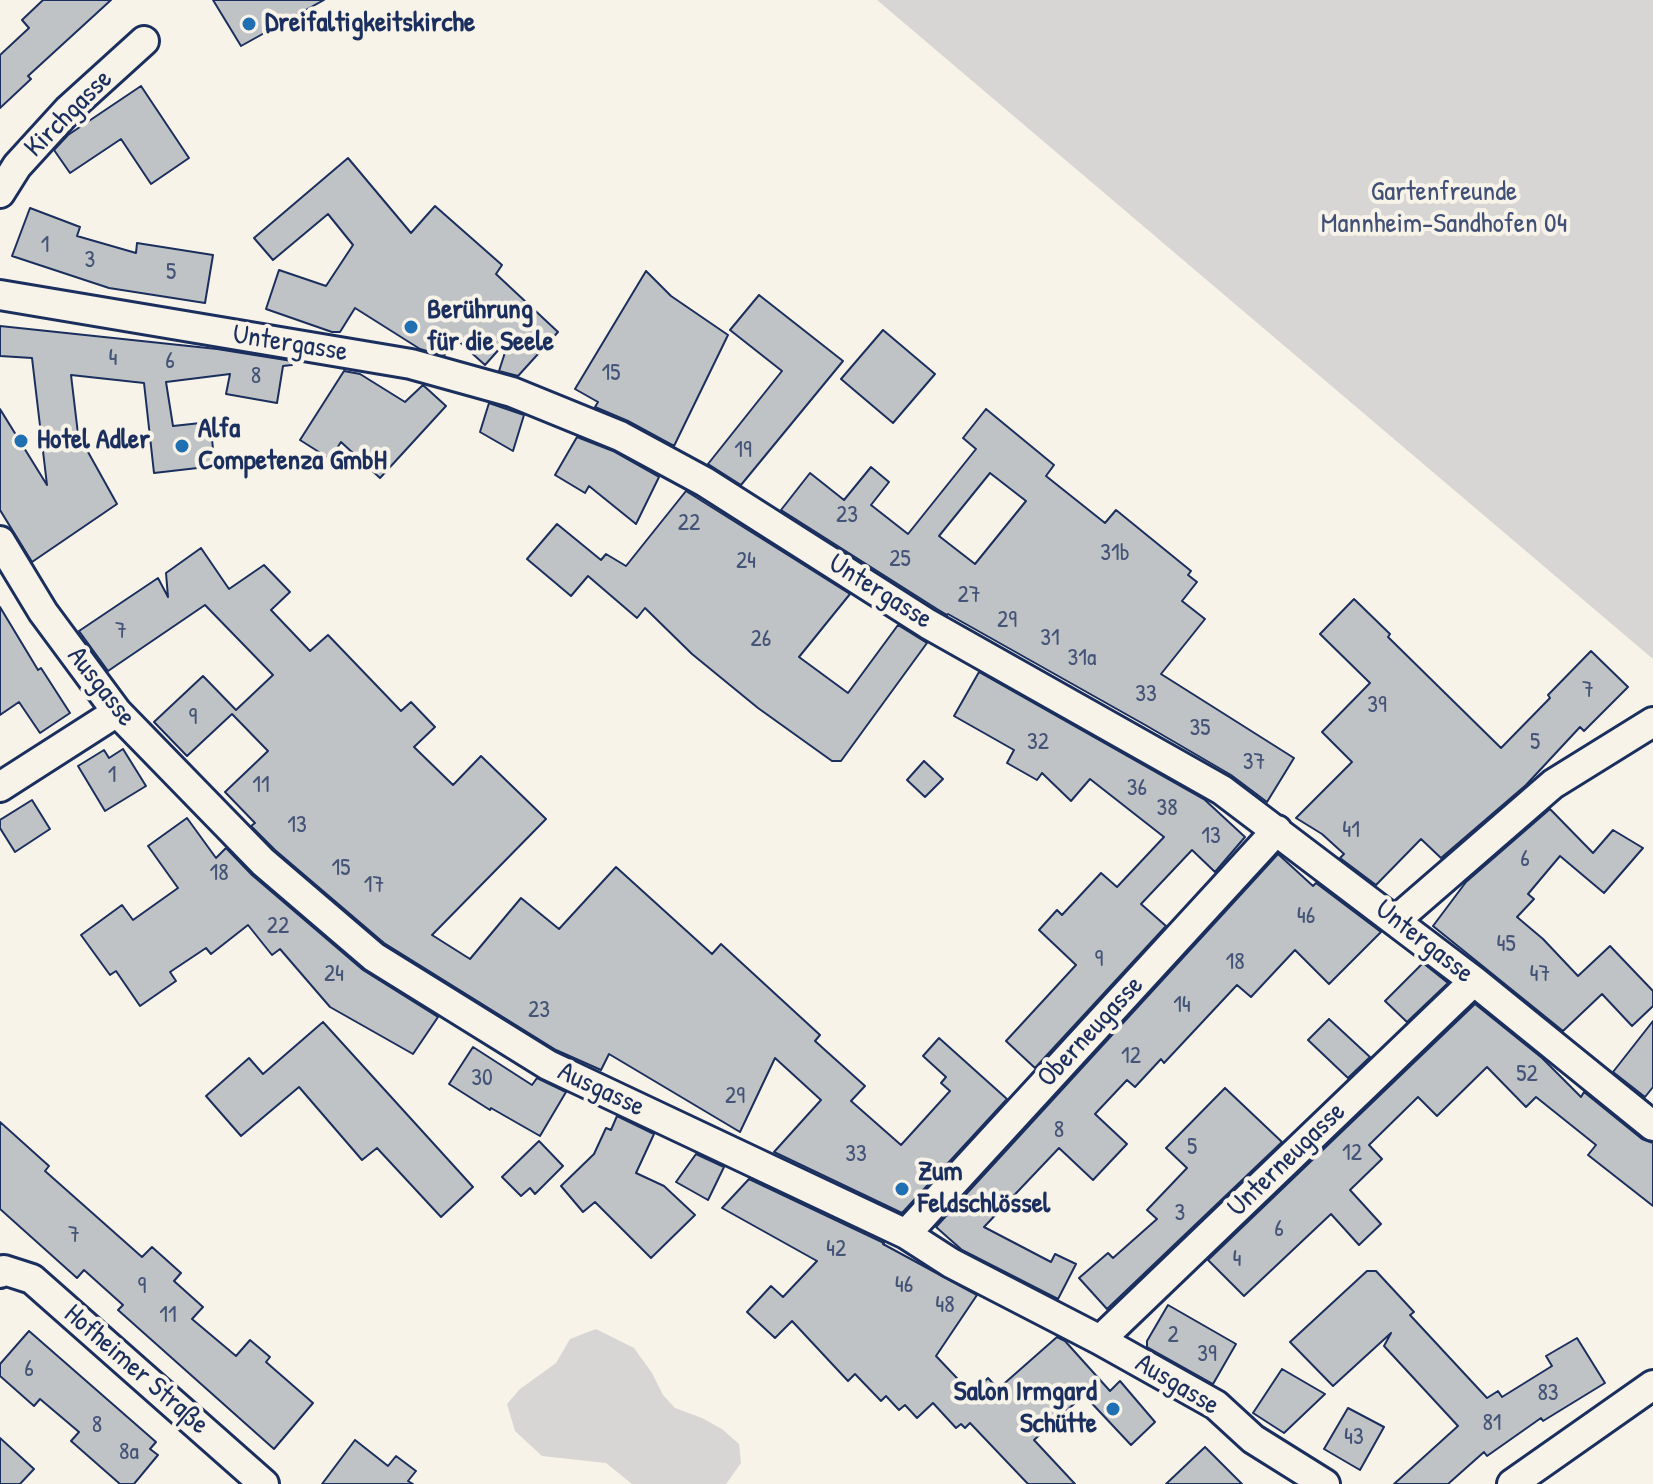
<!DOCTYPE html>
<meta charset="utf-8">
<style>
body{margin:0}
canvas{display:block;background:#f7f3e8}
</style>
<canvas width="1653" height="1484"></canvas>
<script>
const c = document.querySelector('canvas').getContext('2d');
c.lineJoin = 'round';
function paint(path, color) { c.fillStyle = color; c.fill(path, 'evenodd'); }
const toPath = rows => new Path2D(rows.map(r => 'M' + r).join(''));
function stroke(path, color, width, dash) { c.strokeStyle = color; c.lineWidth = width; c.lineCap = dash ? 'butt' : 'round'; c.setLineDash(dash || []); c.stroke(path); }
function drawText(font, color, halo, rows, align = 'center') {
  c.font = font + ' "Patrick Hand",sans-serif'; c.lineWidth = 8; c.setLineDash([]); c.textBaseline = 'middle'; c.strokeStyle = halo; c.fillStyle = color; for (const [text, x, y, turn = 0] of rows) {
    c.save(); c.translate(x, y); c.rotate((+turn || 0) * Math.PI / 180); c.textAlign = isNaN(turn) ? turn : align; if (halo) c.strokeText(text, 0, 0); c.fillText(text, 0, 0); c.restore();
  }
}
const green = toPath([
 [877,0,1653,0,1653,659],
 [596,1329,634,1348,652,1373,663,1395,675,1408,702,1418,722,1429,739,1444,741,1463,726,1484,632,1484,606,1463,542,1456,515,1431,507,1404,520,1389,556,1363,570,1339]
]);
const building = toPath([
 [43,0,111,0,28,76,31,79,0,108,0,55,29,28,22,20,43,0],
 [213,0,324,0,241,46,213,0],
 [141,86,189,158,151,184,121,139,70,173,54,150,68,135,141,86],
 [348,158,411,233,435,206,502,265,496,274,558,332,518,376,499,371,510,337,485,365,455,338,444,356,420,349,355,308,340,332,332,332,266,309,279,270,326,286,353,245,328,214,273,260,254,238,348,158],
 [30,208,80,227,77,236,136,253,137,243,213,255,205,303,109,288,12,256,30,208],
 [646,271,671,296,728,335,674,446,628,421,595,407,598,402,575,389,646,271],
 [759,295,843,361,741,485,708,464,782,371,730,330,759,295],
 [0,326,217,349,292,361,292,365,283,366,277,403,226,394,230,374,166,382,173,426,210,422,215,466,154,473,144,383,71,375,78,434,117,504,32,562,0,510,0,409,47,485,32,358,0,356,0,326],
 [883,330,935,374,893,423,841,379,883,330],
 [344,371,360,374,405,402,423,385,446,406,380,478,341,442,330,459,300,440,344,371],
 [489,403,524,415,513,451,480,432,489,403],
 [986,409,1054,465,1046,476,1105,523,1116,510,1191,571,1188,575,1197,582,1182,601,1205,619,1161,674,1294,758,1267,802,1231,775,1147,726,948,614,947,615,937,609,781,510,810,473,844,500,871,467,889,482,871,505,908,534,976,449,963,438,986,409],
 [990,473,1026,501,975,564,939,536,990,473],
 [577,437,613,451,659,477,636,524,589,486,585,493,555,475,577,437],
 [686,491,850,594,799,657,848,693,898,625,927,643,841,761,832,761,758,708,692,654,645,608,637,618,588,576,571,596,527,559,557,524,601,560,606,554,626,566,686,491],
 [201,548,229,589,264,565,290,592,271,610,310,651,328,635,401,711,411,702,435,727,414,747,453,785,481,756,546,819,432,935,470,959,521,898,559,929,616,867,712,954,721,944,820,1035,815,1041,865,1086,851,1101,901,1145,950,1091,941,1083,946,1077,923,1056,939,1038,1007,1099,902,1213,774,1152,821,1100,775,1058,740,1132,609,1054,601,1070,556,1050,384,943,275,850,251,826,255,823,225,792,268,751,232,714,187,756,154,722,203,676,236,710,273,675,205,605,108,671,79,631,158,578,168,597,166,573,201,548],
 [1354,599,1390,634,1388,637,1501,748,1550,698,1548,695,1591,651,1628,687,1584,731,1580,727,1526,785,1441,858,1421,839,1376,885,1340,858,1344,854,1322,834,1296,818,1352,762,1322,732,1370,683,1320,634,1354,599],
 [0,607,38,670,41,668,70,713,40,733,19,702,0,715,0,607],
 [979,672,1205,800,1245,837,1215,872,1192,850,1141,904,1166,926,1035,1068,1006,1041,1076,965,1039,930,1057,910,1062,915,1101,873,1117,887,1164,837,1090,779,1071,801,1042,773,1037,780,1007,763,1014,750,954,716,979,672],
 [123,749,146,786,105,811,78,766,104,750,109,758,123,749],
 [924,761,943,779,925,797,907,780,924,761],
 [32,800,50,829,15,852,0,828,0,820,32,800],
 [1550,809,1593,853,1613,830,1643,848,1604,893,1560,856,1528,894,1534,899,1517,917,1543,939,1578,976,1610,946,1653,991,1653,1006,1632,1026,1602,994,1563,1031,1433,926,1466,882,1550,809],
 [187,818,216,858,226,848,252,875,363,970,438,1017,413,1054,330,1007,280,949,272,955,248,925,211,954,206,948,170,972,176,981,140,1006,116,971,110,975,81,935,122,905,133,920,178,888,148,846,187,818],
 [1278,854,1313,886,1316,883,1381,932,1329,984,1295,950,1251,997,1237,985,1164,1063,1161,1059,1135,1087,1127,1080,1095,1114,1127,1144,1093,1180,1059,1148,984,1227,1051,1262,1055,1254,1076,1264,1058,1299,962,1250,936,1227,1278,854],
 [1423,963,1448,983,1407,1022,1385,1001,1423,963],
 [1475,1004,1542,1058,1581,1097,1584,1092,1642,1139,1653,1143,1653,1206,1588,1155,1596,1145,1536,1097,1526,1107,1487,1067,1437,1116,1418,1097,1369,1145,1382,1159,1350,1190,1381,1224,1359,1245,1331,1214,1244,1296,1208,1260,1475,1004],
 [1329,1019,1370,1057,1348,1078,1308,1040,1329,1019],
 [1653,1021,1653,1087,1645,1097,1613,1072,1653,1021],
 [323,1022,473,1187,441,1217,377,1148,362,1160,299,1087,241,1136,206,1096,249,1058,263,1074,323,1022],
 [473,1047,532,1085,537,1078,566,1092,540,1136,491,1108,490,1110,449,1084,473,1047],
 [1225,1088,1282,1142,1107,1309,1079,1278,1108,1253,1113,1258,1157,1219,1147,1210,1187,1168,1166,1148,1225,1088],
 [617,1116,654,1134,636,1173,664,1186,695,1215,651,1258,595,1202,583,1212,561,1186,594,1154,606,1128,611,1130,617,1116],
 [0,1122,49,1166,45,1171,142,1257,152,1247,181,1273,174,1281,203,1307,192,1319,236,1356,250,1340,270,1357,266,1362,313,1403,274,1449,118,1310,123,1305,84,1270,77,1278,0,1209,0,1122],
 [539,1141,563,1166,535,1194,530,1188,521,1196,502,1177,539,1141],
 [696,1154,724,1167,708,1200,676,1182,696,1154],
 [749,1179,884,1243,883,1244,977,1295,936,1356,972,1394,988,1378,998,1389,1057,1337,1065,1341,1110,1391,1120,1381,1155,1422,1131,1445,1084,1395,1034,1440,1075,1484,1028,1484,970,1423,965,1428,961,1424,956,1428,933,1403,917,1418,905,1405,899,1410,886,1396,881,1401,855,1374,848,1381,792,1321,775,1338,747,1312,771,1286,783,1297,817,1261,722,1208,749,1179],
 [1367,1271,1376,1271,1414,1312,1410,1315,1487,1398,1498,1391,1502,1397,1552,1366,1546,1356,1577,1338,1605,1383,1543,1421,1541,1418,1487,1456,1484,1452,1448,1484,1394,1484,1458,1426,1384,1346,1391,1333,1333,1386,1290,1342,1367,1271],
 [1168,1305,1236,1344,1213,1384,1147,1347,1147,1341,1168,1305],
 [29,1331,156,1442,150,1449,158,1455,134,1484,120,1484,71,1441,79,1432,40,1399,34,1406,0,1376,0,1364,29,1331],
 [1282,1369,1325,1394,1284,1433,1253,1413,1282,1369],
 [1348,1408,1384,1427,1360,1470,1324,1449,1348,1408],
 [0,1438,34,1469,20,1484,0,1484,0,1438],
 [355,1440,388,1466,396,1456,416,1471,408,1481,413,1484,322,1484,355,1440],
 [1205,1447,1242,1484,1166,1484,1205,1447]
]);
const minor = toPath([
 [0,193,17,166,69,109,144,41],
 [0,295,411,364,512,392,620,436,705,482,928,624,1222,790,1474,981,1653,1126],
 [0,541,43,612,117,712,263,862,374,957,548,1065,906,1234,951,1263,1100,1340,1216,1405,1253,1439,1325,1484],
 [0,787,117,712],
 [1395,921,1553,784,1653,722],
 [906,1234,1277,830],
 [0,1273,4,1270,32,1279,264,1484],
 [1100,1340,1474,981],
 [1512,1484,1653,1385]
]);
const markers = [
 [249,24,8,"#1f6fb2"],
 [411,327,8,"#1f6fb2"],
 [21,441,8,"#1f6fb2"],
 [182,446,8,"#1f6fb2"],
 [902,1189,8,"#1f6fb2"],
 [1113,1409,8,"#1f6fb2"]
];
const numberNames = [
 ["1",45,246],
 ["3",90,261],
 ["5",171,273],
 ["4",113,359],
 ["6",170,362],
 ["15",611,374],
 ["8",256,377],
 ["19",743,451],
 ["23",847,516],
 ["22",689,524],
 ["31b",1115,554],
 ["25",900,560],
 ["24",746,562],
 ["27",969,596],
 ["29",1007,621],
 ["7",121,632],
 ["31",1050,639],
 ["26",761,640],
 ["31a",1082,659],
 ["7",1588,691],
 ["33",1146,695],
 ["39",1377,706],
 ["9",193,718],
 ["35",1200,729],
 ["32",1038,743],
 ["5",1535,743],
 ["37",1254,763],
 ["1",112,776],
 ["11",261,786],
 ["36",1137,789],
 ["38",1167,809],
 ["13",297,826],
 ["41",1351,831],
 ["13",1211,837],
 ["6",1525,860],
 ["15",341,869],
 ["18",219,874],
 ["17",374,886],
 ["46",1306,917],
 ["22",278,927],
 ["45",1506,945],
 ["9",1099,960],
 ["18",1235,963],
 ["24",334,975],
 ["47",1540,975],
 ["14",1182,1006],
 ["23",539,1011],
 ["12",1131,1057],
 ["52",1527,1075],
 ["30",482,1079],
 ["29",735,1097],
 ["8",1059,1131],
 ["5",1192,1148],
 ["12",1352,1154],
 ["33",856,1155],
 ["3",1180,1214],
 ["6",1279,1230],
 ["7",74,1236],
 ["42",836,1250],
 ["4",1237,1260],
 ["46",904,1286],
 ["9",142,1287],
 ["48",945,1306],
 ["11",168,1316],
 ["2",1173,1336],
 ["39",1207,1355],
 ["6",29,1370],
 ["83",1548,1394],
 ["81",1492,1424],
 ["8",97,1426],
 ["43",1354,1438],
 ["8a",129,1453]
];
const poiNames = [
 ["Dreifaltigkeitskirche",265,24],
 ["Berührung",427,311],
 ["für die Seele",427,343],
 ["Alfa",198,430],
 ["Competenza GmbH",198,462],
 ["Hotel Adler",37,441],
 ["Zum",918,1173],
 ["Feldschlössel",918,1205],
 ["Salon Irmgard",1097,1393,"right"],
 ["Schütte",1097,1425,"right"]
];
const streetNames = [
 ["Kirchgasse",69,114,-45],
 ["Untergasse",290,344,9],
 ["Untergasse",880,592,32],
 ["Ausgasse",101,687,52],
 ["Untergasse",1424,942,38],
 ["Oberneugasse",1091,1032,-47],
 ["Ausgasse",601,1090,25],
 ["Unterneugasse",1287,1160,-44],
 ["Hofheimer Straße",136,1370,41],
 ["Ausgasse",1177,1385,31]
];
const parkNames = [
 ["Gartenfreunde",1444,193],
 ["Mannheim-Sandhofen 04",1444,225]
];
paint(green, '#d7d6d4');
paint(building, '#c0c3c5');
stroke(building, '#1b2f5e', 2);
stroke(minor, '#1b2f5e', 34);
stroke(minor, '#f7f3e8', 28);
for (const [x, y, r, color] of markers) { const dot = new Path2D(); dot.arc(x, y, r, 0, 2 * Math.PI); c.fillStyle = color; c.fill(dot); stroke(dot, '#f7f3e8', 3); }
drawText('24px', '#445478', null, numberNames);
drawText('bold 28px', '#1b2f5e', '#f7f3e8', poiNames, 'left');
drawText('28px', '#1b2f5e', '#f7f3e8', streetNames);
drawText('28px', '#415076', '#f7f3e8', parkNames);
</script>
